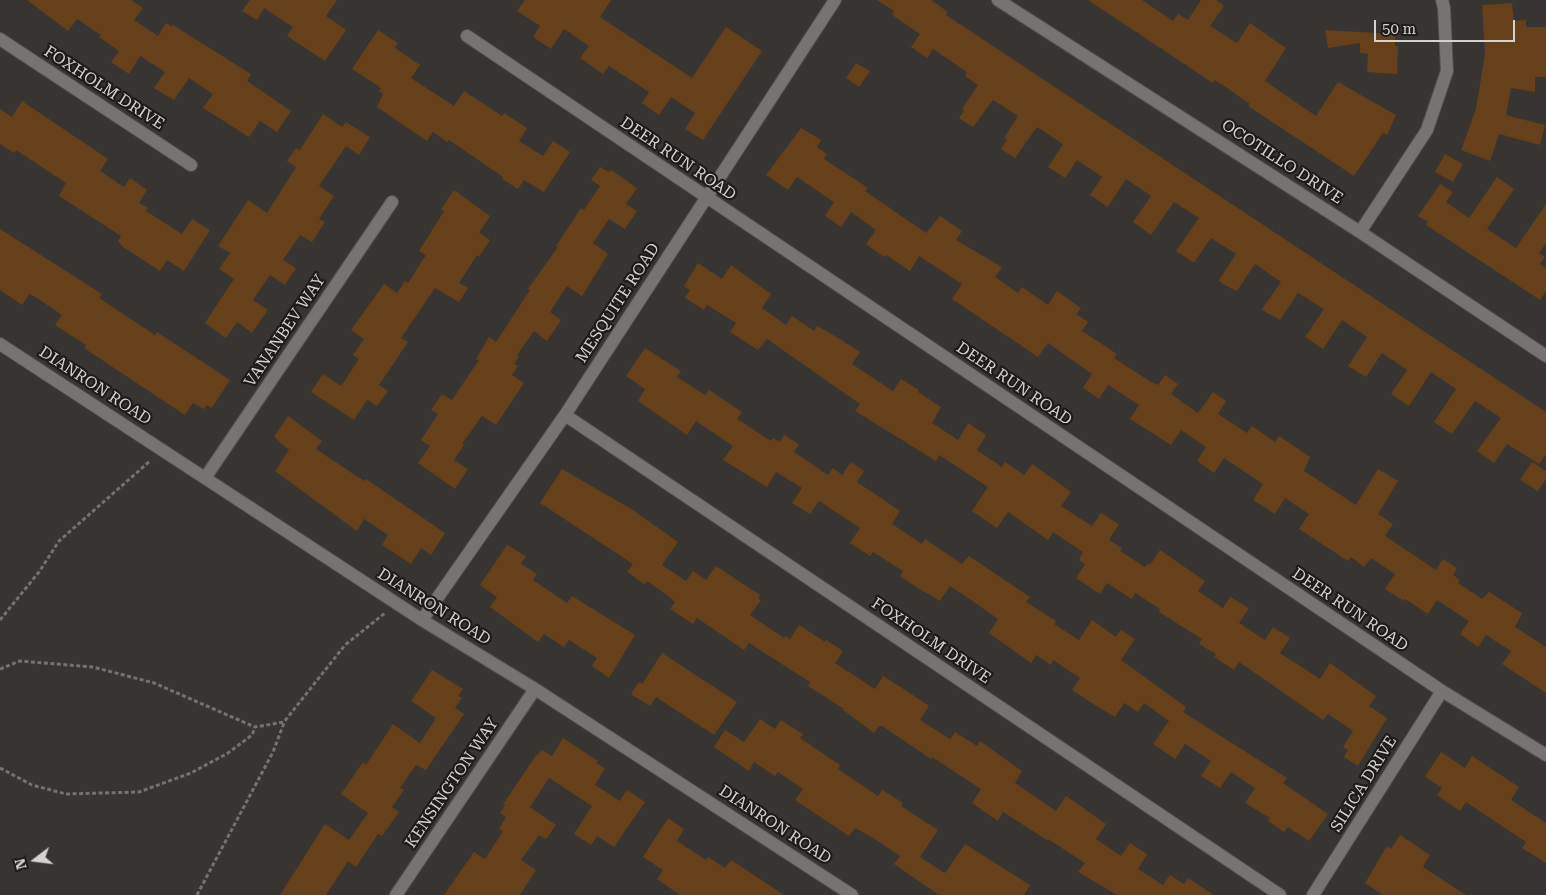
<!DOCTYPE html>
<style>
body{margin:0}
#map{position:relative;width:1546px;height:895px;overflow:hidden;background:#383431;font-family:"Roboto Serif",serif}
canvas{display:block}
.north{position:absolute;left:10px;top:835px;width:50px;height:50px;-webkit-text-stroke:4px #1e1c1b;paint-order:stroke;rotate:255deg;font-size:14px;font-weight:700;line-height:20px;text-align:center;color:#d4d2d0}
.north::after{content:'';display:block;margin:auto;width:18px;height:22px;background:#d4d2d0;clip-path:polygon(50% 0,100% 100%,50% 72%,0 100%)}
.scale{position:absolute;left:1374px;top:20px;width:141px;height:22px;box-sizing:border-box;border:2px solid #d4d2d0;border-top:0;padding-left:6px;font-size:15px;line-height:18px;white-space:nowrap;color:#d4d2d0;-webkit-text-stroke:4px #1e1c1b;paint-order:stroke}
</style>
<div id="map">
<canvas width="1546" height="895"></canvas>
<div class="north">N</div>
<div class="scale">50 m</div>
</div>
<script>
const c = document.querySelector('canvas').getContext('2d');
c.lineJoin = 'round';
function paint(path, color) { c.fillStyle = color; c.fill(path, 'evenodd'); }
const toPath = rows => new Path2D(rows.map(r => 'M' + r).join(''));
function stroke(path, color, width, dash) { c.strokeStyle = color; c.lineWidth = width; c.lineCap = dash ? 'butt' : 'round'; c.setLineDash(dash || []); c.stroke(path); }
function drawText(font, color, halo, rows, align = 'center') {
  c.font = font + ' "Roboto Serif",serif'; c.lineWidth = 4.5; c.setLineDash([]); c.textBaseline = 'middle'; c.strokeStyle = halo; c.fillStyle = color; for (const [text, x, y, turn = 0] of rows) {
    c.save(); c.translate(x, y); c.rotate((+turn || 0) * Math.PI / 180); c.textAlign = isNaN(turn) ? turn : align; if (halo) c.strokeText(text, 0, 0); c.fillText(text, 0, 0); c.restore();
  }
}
const building = toPath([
 [27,0,131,0,143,8,134,20,158,36,166,23,172,27,173,25,251,74,247,81,291,111,277,132,260,121,249,137,203,108,213,94,189,78,174,100,154,88,165,72,140,56,129,74,111,62,119,51,99,37,101,35,77,19,68,31],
 [250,0,337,0,326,16,346,30,325,61,287,36,293,27,264,8,257,20,242,11],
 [525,0,611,0,600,17,692,78,726,27,762,51,703,140,685,129,695,113,671,97,659,115,642,103,649,92,609,66,603,74,580,58,589,46,564,29,551,49,533,37,540,26,517,11],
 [877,0,931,0,948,12,946,15,1546,412,1546,454,1539,464,1507,444,1494,463,1477,451,1501,418,1475,401,1452,434,1434,422,1456,389,1431,372,1409,406,1391,394,1407,370,1382,353,1366,377,1348,366,1367,337,1342,320,1323,349,1305,337,1324,309,1298,293,1280,320,1264,311,1262,309,1281,282,1255,264,1237,291,1223,284,1219,280,1236,254,1211,238,1194,263,1176,251,1199,218,1174,202,1151,235,1133,222,1151,196,1126,179,1108,207,1090,195,1102,177,1077,160,1065,178,1048,167,1063,144,1037,127,1015,158,1001,149,1007,140,1004,138,1018,116,993,100,973,127,959,118,964,111,962,109,978,85,965,76,967,72,933,49,927,58,911,47,920,34,892,15,894,11],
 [1088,0,1142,0,1173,21,1178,14,1188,20,1201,0,1216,0,1224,6,1210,26,1237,43,1250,23,1286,48,1265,81,1316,116,1338,82,1396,115,1387,135,1383,133,1354,176,1248,106,1250,104,1224,86,1214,80,1213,83],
 [1512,3,1514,21,1526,20,1526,27,1546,27,1546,77,1535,77,1535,92,1511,88,1506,115,1545,125,1540,145,1499,134,1490,161,1461,150,1476,109,1485,54,1482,5],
 [378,30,398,43,395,48,420,65,411,78,454,106,464,91,502,116,504,113,527,128,519,141,543,156,553,141,570,152,544,192,524,180,518,189,502,179,503,177,449,140,447,142,433,132,427,141,377,107,383,94,379,91,381,88,352,69],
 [1325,30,1395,34,1395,46,1398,46,1397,74,1367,72,1368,54,1360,53,1360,43,1328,48],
 [856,63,870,71,859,87,846,78],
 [22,101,108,159,100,171,124,187,130,178,147,190,139,203,148,208,146,211,182,234,192,219,210,230,184,271,167,260,160,271,123,247,118,241,121,236,59,196,66,183,16,150,14,153,0,144,0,109,12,117],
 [323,114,342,127,346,122,370,137,359,155,346,146,319,186,334,196,319,219,325,222,312,242,300,235,283,260,296,268,285,285,270,275,253,300,268,310,252,333,237,322,226,338,205,323,234,279,219,269,230,253,218,246,248,200,267,213,296,167,287,161,296,148,300,150],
 [801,128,821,140,817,147,827,154,824,159,868,188,865,191,926,233,940,216,962,231,956,240,1002,267,995,277,1018,293,1022,287,1048,305,1057,291,1081,308,1076,314,1088,322,1082,331,1117,354,1114,358,1151,382,1158,385,1165,375,1178,384,1171,394,1198,413,1213,392,1226,401,1218,414,1247,433,1252,426,1275,442,1279,436,1310,457,1304,471,1356,505,1378,469,1398,481,1378,514,1393,524,1385,536,1436,570,1443,559,1457,568,1453,575,1460,580,1458,583,1482,599,1489,592,1522,613,1515,627,1546,647,1546,693,1502,664,1511,651,1486,635,1478,647,1460,634,1469,621,1437,600,1428,614,1405,599,1404,601,1385,589,1395,574,1371,558,1364,567,1351,557,1348,561,1299,529,1309,514,1285,498,1275,514,1253,500,1263,484,1224,458,1214,473,1197,461,1206,447,1181,430,1171,445,1130,419,1139,405,1108,385,1099,399,1083,388,1092,374,1048,343,1038,357,952,299,962,284,919,256,910,271,886,255,884,257,866,244,876,230,851,212,841,227,825,216,834,202,797,177,788,190,766,175],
 [1445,154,1463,164,1453,182,1435,172],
 [600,167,609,172,611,170,637,188,626,204,637,211,625,229,609,219,593,243,608,254,582,296,567,286,550,312,561,320,547,341,534,331,517,355,519,356,514,364,518,366,512,375,524,383,496,425,482,416,462,444,464,445,454,460,468,469,455,489,418,463,430,446,421,440,438,414,431,410,442,394,452,400,479,360,476,359,489,337,496,342,530,290,528,289,558,247,556,246,581,208,584,210,600,186,591,180],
 [1497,177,1514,189,1487,229,1516,248,1546,204,1546,243,1539,253,1545,257,1540,264,1546,268,1546,291,1540,300,1426,225,1428,222,1418,216,1440,184,1453,192,1446,202,1469,218],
 [454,190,490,216,479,233,490,240,479,257,477,255,459,283,468,288,459,302,435,288,401,338,408,342,379,385,388,391,377,406,367,400,354,420,311,392,323,374,341,386,359,359,353,355,364,339,351,330,384,284,397,293,405,281,408,283,426,255,419,251,444,211,441,209],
 [0,229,102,294,99,298,155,335,157,332,230,380,212,408,207,405,204,409,193,403,185,415,84,348,86,345,55,325,62,315,37,298,29,294,22,305,0,290],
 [698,263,722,279,731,265,771,294,762,308,786,325,792,316,814,331,817,326,840,339,860,352,852,364,893,391,901,379,919,390,918,392,941,407,932,423,958,440,968,423,986,435,977,450,1002,467,1005,462,1024,475,1032,464,1049,476,1071,492,1061,506,1092,526,1101,513,1119,524,1109,540,1122,548,1120,551,1145,567,1148,563,1150,565,1160,550,1205,581,1198,591,1223,608,1230,597,1249,608,1239,623,1265,640,1273,627,1290,638,1280,653,1320,679,1330,663,1376,696,1369,706,1387,718,1358,766,1344,757,1348,750,1343,747,1353,731,1328,714,1323,720,1239,662,1234,670,1214,657,1216,654,1199,644,1202,639,1159,612,1160,609,1135,593,1132,599,1107,583,1100,594,1076,578,1085,564,1079,560,1083,552,1053,532,1048,540,1008,512,997,528,972,511,988,487,939,455,936,461,855,411,860,404,767,339,758,350,730,332,736,323,707,305,704,310,685,298,690,290,684,286],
 [645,348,681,371,677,377,705,395,709,390,742,412,737,419,771,441,773,438,780,442,784,435,799,444,794,452,828,475,833,468,842,475,851,462,864,471,857,482,900,511,892,524,922,544,925,539,962,564,969,556,1030,597,1026,602,1056,621,1054,624,1079,640,1092,620,1116,637,1121,630,1135,639,1121,660,1186,707,1183,712,1287,778,1283,783,1328,814,1309,841,1288,827,1284,832,1268,821,1270,818,1245,803,1255,788,1231,772,1220,788,1201,776,1211,761,1185,744,1175,759,1153,744,1169,721,1144,703,1138,712,1124,703,1115,717,1090,702,1072,690,1080,678,1053,660,1051,665,1036,655,1031,663,989,633,998,619,974,602,950,586,940,601,916,587,900,576,903,571,873,552,870,556,850,543,860,528,819,501,810,514,792,503,802,488,776,472,767,487,723,460,733,446,696,421,687,435,638,401,645,389,626,376],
 [288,416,322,441,316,449,364,481,366,479,445,533,431,555,421,548,411,564,382,545,388,535,364,519,357,531,275,471,289,450,274,437],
 [1532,462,1546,471,1546,479,1538,491,1520,480],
 [562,469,633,510,678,542,662,565,686,581,693,571,706,580,716,566,760,595,758,599,761,600,750,615,784,638,785,636,790,639,799,625,825,642,826,640,843,651,835,663,875,689,883,676,913,695,929,706,920,720,950,739,955,732,977,746,980,741,1022,771,1015,783,1056,811,1066,796,1082,807,1106,824,1096,839,1121,856,1130,843,1147,854,1138,869,1163,885,1170,875,1184,884,1188,878,1214,895,1117,895,1078,872,1085,863,1048,839,1047,840,1003,812,998,821,972,803,981,789,932,757,931,759,882,726,879,726,874,733,843,710,844,709,808,686,810,682,749,643,744,650,697,618,693,624,670,609,675,602,663,592,647,581,644,584,627,572,633,564,540,503],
 [507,545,526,556,521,564,537,574,533,580,567,603,572,596,635,635,609,678,592,666,597,658,569,640,564,647,544,634,538,642,490,607,497,597,480,585],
 [662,653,737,702,714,735,656,697,650,706,631,694,639,682,642,684],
 [432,670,463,689,458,696,462,698,455,708,464,714,426,770,416,765,400,788,404,790,392,807,399,812,382,836,378,834,356,867,348,861,326,895,280,895,325,824,349,840,368,813,341,794,363,762,366,765,393,724,420,743,436,718,411,701],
 [760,719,775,729,781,720,803,734,800,738,840,765,838,769,878,796,882,790,903,803,901,806,938,830,920,857,945,873,965,844,1030,885,1024,895,939,895,894,864,900,856,875,839,855,828,849,836,795,800,803,789,778,772,775,776,754,762,749,771,714,747,725,730,744,742],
 [563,738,598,761,596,763,605,768,595,785,620,801,627,790,645,802,614,847,597,836,591,845,574,834,592,806,549,778,530,807,556,825,546,839,539,835,521,860,536,870,520,895,444,895,474,852,485,859,503,831,499,829,506,817,500,813,505,805,503,804,535,757,542,750,552,756],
 [1441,752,1465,768,1472,756,1519,787,1511,800,1546,823,1546,863,1522,848,1526,842,1466,802,1460,811,1437,795,1442,788,1425,777],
 [668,818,684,829,677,841,706,860,708,857,725,868,731,860,784,895,680,895,657,879,663,870,643,857],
 [1400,835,1430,855,1423,867,1466,895,1383,895,1365,883,1387,846,1391,849]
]);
const path = toPath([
 [0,620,39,572,59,541,150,461],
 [0,669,20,661,93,667,154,683,255,727,284,722,345,645,385,613],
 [0,768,32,785,66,794,139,792,191,773,228,753,252,735,255,727],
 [197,895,273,752,284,723]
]);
const minor = toPath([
 [998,0,1360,232,1546,356],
 [467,36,1442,691,1546,755],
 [0,39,191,165],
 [1360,232,1427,130,1447,71,1444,8,1442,0],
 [0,344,422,620,535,689,852,895],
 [565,415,1280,895],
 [205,478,392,202],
 [422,620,565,415,835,0],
 [396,895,535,689],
 [1313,895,1442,691]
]);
const streetNames = [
 ["FOXHOLM DRIVE",104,88,33],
 ["DEER RUN ROAD",678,159,34],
 ["OCOTILLO DRIVE",1282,162,33],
 ["MESQUITE ROAD",618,303,-57],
 ["VANANBEV WAY",285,331,-56],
 ["DEER RUN ROAD",1014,384,34],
 ["DIANRON ROAD",95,386,33],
 ["DIANRON ROAD",434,607,32],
 ["DEER RUN ROAD",1350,610,34],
 ["FOXHOLM DRIVE",931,641,34],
 ["KENSINGTON WAY",452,783,-56],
 ["SILICA DRIVE",1364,784,-58],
 ["DIANRON ROAD",775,825,33]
];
paint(building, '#65401b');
stroke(minor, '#54504e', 14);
stroke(path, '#75716f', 3, [4, 2.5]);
stroke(minor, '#767472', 12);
drawText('16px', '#d4d2d0', '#1e1c1b', streetNames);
</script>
